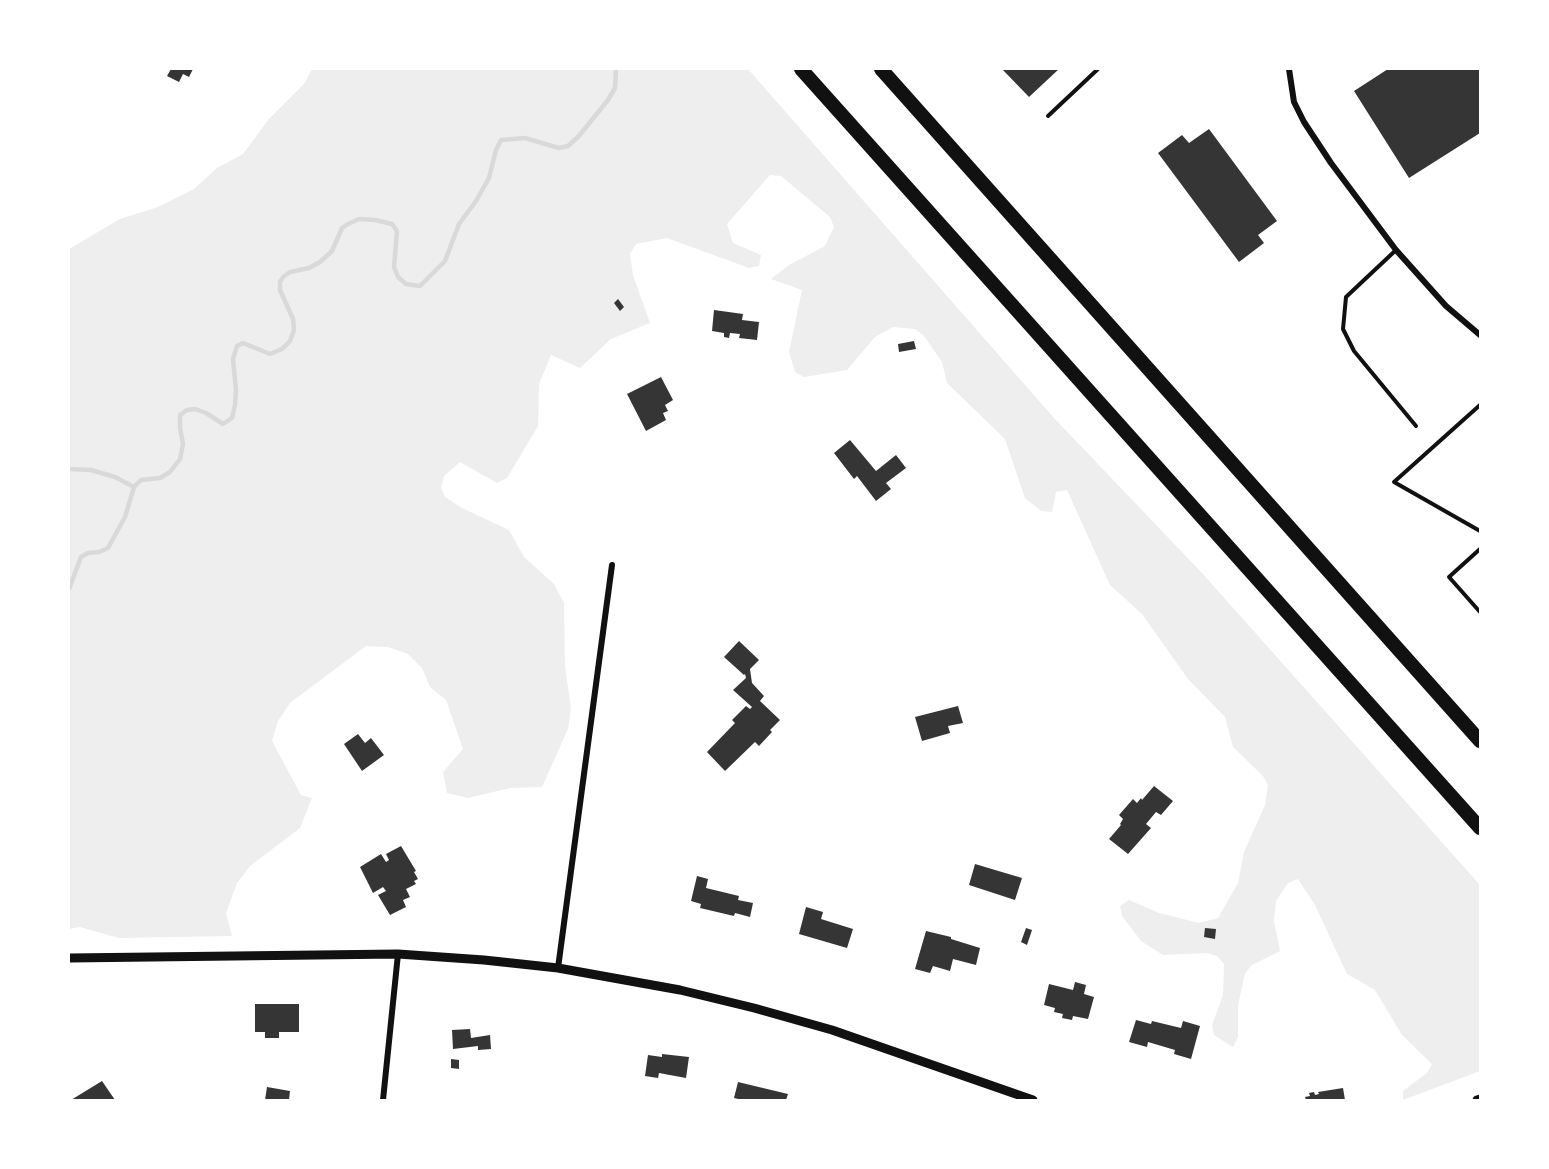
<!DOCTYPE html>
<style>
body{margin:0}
#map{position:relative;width:1549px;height:1169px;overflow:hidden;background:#fff;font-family:"Golos Text",sans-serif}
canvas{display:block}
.frame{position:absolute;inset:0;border:70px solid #fff;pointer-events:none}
</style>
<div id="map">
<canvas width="1549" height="1169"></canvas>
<div class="frame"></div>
</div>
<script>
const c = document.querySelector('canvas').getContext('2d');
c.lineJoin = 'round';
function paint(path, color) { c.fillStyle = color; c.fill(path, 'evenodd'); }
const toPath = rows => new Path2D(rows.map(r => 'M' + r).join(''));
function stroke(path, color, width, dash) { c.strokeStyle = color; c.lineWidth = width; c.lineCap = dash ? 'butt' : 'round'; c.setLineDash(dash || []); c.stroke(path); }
const green = toPath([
 [312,69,748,69,1054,418,1202,573,1480,885,1480,1071,1403,1100,1403,1091,1427,1073,1432,1064,1402,1035,1375,990,1347,974,1315,905,1298,879,1288,883,1276,901,1274,921,1280,951,1252,965,1245,973,1238,1005,1238,1037,1233,1047,1214,1035,1212,1025,1223,995,1224,964,1217,956,1207,953,1163,955,1141,941,1122,916,1120,906,1129,900,1159,913,1199,923,1218,918,1238,883,1244,852,1265,805,1268,785,1263,776,1233,747,1225,717,1188,679,1142,614,1110,585,1067,490,1056,492,1052,512,1041,511,1025,498,1005,439,947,383,942,362,924,336,915,329,893,327,875,337,847,370,804,377,795,372,789,352,802,290,771,279,789,265,825,246,834,227,830,217,781,176,770,175,727,224,733,243,761,255,759,266,749,268,667,238,636,244,630,254,633,275,650,323,611,339,580,368,551,355,539,384,538,426,507,478,497,483,460,462,444,476,441,487,445,497,462,508,509,530,524,557,554,584,564,603,565,667,571,708,568,729,542,787,510,788,468,798,447,793,443,772,463,749,446,700,430,687,422,668,408,654,388,647,366,646,290,703,278,721,272,741,301,795,312,798,300,828,250,866,237,883,226,913,232,936,119,938,80,927,69,929,69,249,120,219,158,207,194,189,217,168,243,154,268,120,304,84]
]);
const stream = toPath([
 [69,469,91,470,115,477,134,487],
 [69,589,81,557,88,553,99,552,108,548,125,517,134,487,141,480,160,478,170,472,180,459,183,444,180,428,180,415,187,410,195,409,206,413,223,424,232,418,235,405,236,390,233,359,237,346,243,343,270,354,282,349,290,341,294,330,293,319,280,290,280,282,283,277,290,272,309,268,320,262,332,251,342,228,348,224,359,219,375,220,392,224,397,231,394,267,398,277,406,284,420,286,445,261,459,224,476,201,489,178,496,150,501,140,525,138,559,148,568,146,578,137,608,100,615,88,616,69]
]);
const building = toPath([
 [171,69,193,69,189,77,183,74,179,82,167,76],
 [1002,69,1059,69,1029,97],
 [1388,69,1480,69,1480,133,1409,178,1354,91],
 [1209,129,1277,221,1258,235,1264,243,1239,262,1158,153,1182,135,1189,143],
 [618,299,624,307,620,311,614,303],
 [714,310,743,314,742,320,759,322,757,340,739,338,740,334,730,333,729,338,724,337,724,333,712,331],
 [914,341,916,349,899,352,898,344],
 [661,377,673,400,665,405,668,411,663,413,666,420,646,431,627,394],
 [850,440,876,471,896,455,906,468,886,483,891,489,876,501,857,476,854,479,834,453],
 [739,641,759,660,750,669,752,683,764,696,760,701,780,720,770,730,772,732,759,746,755,742,725,771,707,752,735,723,732,720,746,706,750,709,752,707,733,690,746,678,745,674,744,675,724,657],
 [958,706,963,723,948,726,950,733,922,741,915,717],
 [358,734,365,743,371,738,384,755,362,771,344,744],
 [1154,786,1173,801,1161,815,1156,812,1146,824,1151,828,1128,854,1109,839,1121,825,1120,824,1123,819,1119,815,1133,799,1137,803,1141,798,1142,800],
 [401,846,416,871,414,872,418,879,414,881,416,884,406,889,410,897,403,900,406,907,390,915,378,895,386,891,383,887,373,893,360,867,381,854,386,862,389,860,386,854],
 [975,864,1022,878,1015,900,969,885],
 [697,876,708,879,706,888,739,896,738,900,753,903,750,917,735,913,734,916,700,908,701,904,691,901],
 [806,907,823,912,821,919,853,929,847,948,799,934],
 [1026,928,1032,930,1027,945,1021,942],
 [1205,928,1216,929,1215,939,1204,937],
 [926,931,951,937,951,939,980,948,976,965,953,959,950,971,933,966,930,973,915,969],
 [1075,982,1086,985,1084,994,1094,997,1088,1019,1073,1016,1072,1020,1062,1018,1063,1014,1054,1012,1055,1008,1044,1005,1049,984,1073,990],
 [255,1004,299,1004,299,1032,279,1032,279,1038,265,1038,265,1032,255,1032],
 [1136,1020,1151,1024,1152,1021,1181,1028,1183,1021,1200,1026,1191,1059,1174,1054,1175,1050,1148,1042,1147,1047,1129,1042],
 [470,1029,471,1038,490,1035,491,1049,478,1050,478,1046,453,1049,452,1030],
 [662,1054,689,1057,686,1078,659,1073,658,1078,645,1076,648,1055,662,1057],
 [451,1059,459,1060,459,1069,451,1068],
 [102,1081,115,1100,71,1100],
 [738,1082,788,1094,786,1100,742,1100,734,1098],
 [267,1087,290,1091,289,1100,265,1100],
 [1343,1088,1345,1100,1306,1100,1305,1097,1310,1096,1309,1093,1314,1092,1315,1095,1319,1094,1318,1092]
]);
const service = toPath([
 [1048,116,1098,69],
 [1396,250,1346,297,1343,329,1354,351,1416,426],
 [1480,405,1394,482,1480,531],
 [1480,549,1449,577,1480,612]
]);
const minor = toPath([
 [1289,69,1294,102,1304,122,1331,163,1396,250,1446,306,1480,335],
 [558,968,612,565],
 [383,1100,398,954]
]);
const tertiary = toPath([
 [69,958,398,954,484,960,558,968,680,990,754,1008,832,1030,1033,1100],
 [1477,1100,1480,1099]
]);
const motorway = toPath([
 [801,69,1480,828],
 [881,69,1480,741]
]);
paint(green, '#eee');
stroke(stream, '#d9d9d9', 4.5);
paint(building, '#353535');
stroke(service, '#111', 4);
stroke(minor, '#111', 6);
stroke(tertiary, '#111', 9);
stroke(motorway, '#111', 14);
</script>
